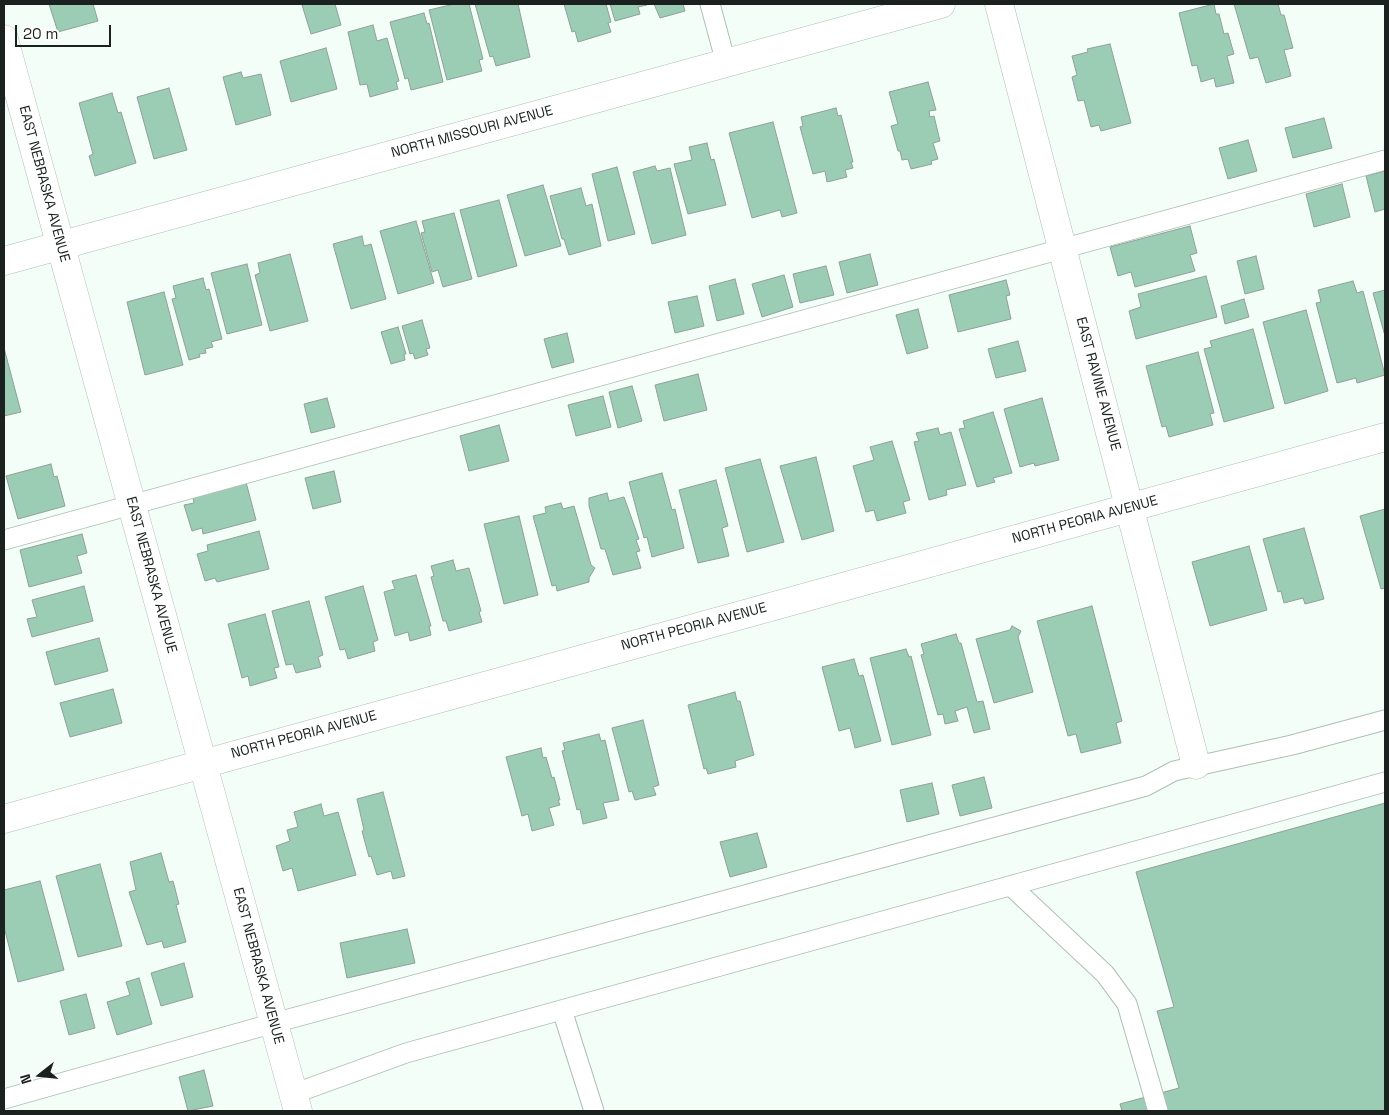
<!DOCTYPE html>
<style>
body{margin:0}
#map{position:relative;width:1389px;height:1115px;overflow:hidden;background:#f3fef8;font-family:"Space Grotesk",sans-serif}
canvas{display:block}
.frame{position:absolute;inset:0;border:5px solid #1a211e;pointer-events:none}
.north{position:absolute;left:15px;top:1050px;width:50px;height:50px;-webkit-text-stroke:4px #fff;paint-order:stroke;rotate:254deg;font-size:14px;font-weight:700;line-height:20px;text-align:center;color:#1a211e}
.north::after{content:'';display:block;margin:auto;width:18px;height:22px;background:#1a211e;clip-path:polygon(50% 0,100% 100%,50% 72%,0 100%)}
.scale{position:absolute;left:15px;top:25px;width:96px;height:22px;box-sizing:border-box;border:2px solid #1a211e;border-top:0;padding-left:6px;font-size:15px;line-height:18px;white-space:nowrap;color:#1a211e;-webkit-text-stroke:4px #fff;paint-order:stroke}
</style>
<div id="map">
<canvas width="1389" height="1115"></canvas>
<div class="frame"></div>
<div class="north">N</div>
<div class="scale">20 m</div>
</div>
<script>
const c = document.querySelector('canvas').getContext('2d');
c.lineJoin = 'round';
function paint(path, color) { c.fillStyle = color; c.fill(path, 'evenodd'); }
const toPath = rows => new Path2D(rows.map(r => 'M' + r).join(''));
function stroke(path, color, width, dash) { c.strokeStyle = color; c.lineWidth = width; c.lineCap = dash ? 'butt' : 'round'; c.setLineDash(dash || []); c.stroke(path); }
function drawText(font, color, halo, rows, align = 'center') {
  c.font = font + ' "Space Grotesk",sans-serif'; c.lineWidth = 5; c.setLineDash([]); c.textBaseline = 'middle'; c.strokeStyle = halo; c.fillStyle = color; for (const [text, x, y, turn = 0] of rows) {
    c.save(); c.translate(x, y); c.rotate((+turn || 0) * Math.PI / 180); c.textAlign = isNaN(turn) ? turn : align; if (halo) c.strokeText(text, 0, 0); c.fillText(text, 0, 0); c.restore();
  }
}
const building = toPath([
 [49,4,93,4,98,21,58,32,49,4],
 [307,4,335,4,341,25,311,34,302,5,307,4],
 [454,4,469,4,483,59,479,60,482,71,447,80,429,10,454,4],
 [475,4,518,4,530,57,496,66,493,56,490,57,475,4],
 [564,4,606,4,611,22,608,23,611,32,578,42,575,31,572,32,564,4],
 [610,4,647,4,647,5,638,7,640,14,615,21,610,4],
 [654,4,683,4,685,11,660,18,654,4],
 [1214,4,1216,14,1219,14,1224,34,1228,33,1234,54,1227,56,1234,83,1216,87,1214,78,1201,82,1197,65,1192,66,1179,13,1214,4],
 [1234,4,1278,4,1281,15,1284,15,1293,48,1284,50,1291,76,1266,83,1258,57,1250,59,1234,4],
 [424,13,427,24,429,23,443,82,411,90,408,78,405,79,390,22,424,13],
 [373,25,377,41,387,38,399,81,396,82,398,89,370,97,367,84,360,85,348,32,373,25],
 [1110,44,1131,123,1101,131,1099,125,1091,127,1084,100,1078,101,1072,77,1077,75,1072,56,1088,52,1087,49,1110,44],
 [326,48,337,89,291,102,280,61,326,48],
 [241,72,243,78,261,74,271,115,236,125,223,77,241,72],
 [928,82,936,110,929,111,930,117,934,116,940,141,933,143,938,159,931,161,932,164,911,169,908,159,902,160,900,151,898,151,891,126,898,124,889,92,928,82],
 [169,88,187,150,154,159,137,97,169,88],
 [112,93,118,113,121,112,136,163,95,176,89,156,93,154,79,103,112,93],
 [836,108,838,116,841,115,853,162,851,162,853,168,845,170,847,177,827,182,825,171,813,174,800,127,803,126,801,117,836,108],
 [1324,118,1332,148,1293,158,1285,128,1324,118],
 [773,122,797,213,782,217,780,210,752,218,729,133,773,122],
 [1248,140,1257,171,1228,179,1219,148,1248,140],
 [707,143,711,160,714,159,726,205,688,214,674,164,692,160,689,147,707,143],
 [655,166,657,171,670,168,686,235,652,244,633,172,655,166],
 [617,167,635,234,608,241,592,174,617,167],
 [1385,171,1385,209,1375,212,1366,176,1385,171],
 [1342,184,1350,217,1314,227,1306,194,1342,184],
 [543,185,561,246,525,256,507,195,543,185],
 [581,188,586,206,592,204,601,246,569,255,564,239,562,239,550,196,581,188],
 [499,200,517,266,478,277,460,210,499,200],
 [454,213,472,279,443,287,438,270,432,272,421,233,425,232,422,221,454,213],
 [416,221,434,283,398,294,380,231,416,221],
 [1190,226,1197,253,1190,255,1195,271,1135,287,1131,272,1118,276,1110,247,1190,226],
 [362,236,364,246,371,244,386,299,351,309,333,244,362,236],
 [290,254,308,321,270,331,255,275,260,273,258,263,290,254],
 [870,254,878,285,847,293,839,262,870,254],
 [1256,256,1264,289,1245,294,1237,261,1256,256],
 [247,264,262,325,227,334,211,273,247,264],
 [826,266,834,295,800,303,793,274,826,266],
 [784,275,793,307,762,317,752,284,784,275],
 [1206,276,1217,317,1136,339,1129,311,1141,307,1138,294,1206,276],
 [203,278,206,290,209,289,222,339,211,342,213,347,205,349,206,353,199,354,200,357,189,360,172,299,176,298,173,286,203,278],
 [735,279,744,314,717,321,709,286,735,279],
 [1006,280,1010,295,1006,296,1011,319,958,332,949,295,1006,280],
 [1353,281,1357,293,1363,291,1385,375,1357,383,1356,378,1337,383,1316,303,1321,302,1318,290,1353,281],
 [1385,290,1385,336,1373,293,1385,290],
 [164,292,183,365,145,375,127,302,164,292],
 [697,296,704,326,675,333,668,302,697,296],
 [1244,299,1249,317,1225,324,1221,306,1244,299],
 [918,309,928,348,907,354,896,315,918,309],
 [1306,310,1328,391,1285,404,1263,322,1306,310],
 [422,320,430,348,426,349,428,355,415,359,413,353,410,354,402,326,422,320],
 [398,327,406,354,404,354,405,360,391,364,381,332,398,327],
 [1253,329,1274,408,1224,422,1204,349,1212,347,1210,341,1253,329],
 [567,333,574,362,552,368,544,339,567,333],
 [1018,341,1026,371,996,378,988,349,1018,341],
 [4,348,21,412,4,416,4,348],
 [1198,352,1214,413,1210,414,1213,425,1169,437,1166,426,1162,427,1146,366,1198,352],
 [698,374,707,410,664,421,655,385,698,374],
 [632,386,642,421,618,428,609,392,632,386],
 [603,396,611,427,576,436,568,405,603,396],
 [327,398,335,427,311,433,304,404,327,398],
 [1042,398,1059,460,1035,466,1034,463,1020,467,1004,409,1042,398],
 [993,412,1012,473,993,478,995,482,977,487,959,429,965,428,963,421,993,412],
 [499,425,509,461,469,471,460,436,499,425],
 [938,428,940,435,951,432,966,485,946,490,947,495,929,500,914,442,919,441,916,433,938,428],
 [892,441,910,500,903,502,906,513,877,521,874,510,866,512,853,466,874,460,870,447,892,441],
 [816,457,834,531,802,540,780,466,816,457],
 [760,459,784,542,747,552,725,468,760,459],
 [51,464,54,477,57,476,65,506,18,519,6,476,51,464],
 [334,471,341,502,313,509,305,478,334,471],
 [662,473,672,510,675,509,684,548,652,557,647,537,644,538,629,482,662,473],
 [716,480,728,526,722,528,729,556,698,563,679,490,716,480],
 [246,482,256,520,203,534,202,528,192,531,184,505,194,503,193,497,246,482],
 [607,493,609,501,624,497,639,539,636,540,640,551,636,552,641,568,613,575,605,549,601,549,589,506,589,498,607,493],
 [561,503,563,509,574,506,591,565,595,568,589,578,589,582,557,591,556,585,552,586,533,516,546,513,545,507,561,503],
 [1385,509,1385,588,1381,589,1360,516,1385,509],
 [519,516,538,595,504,604,484,524,519,516],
 [1304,528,1324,599,1305,604,1303,598,1284,603,1281,591,1278,592,1263,539,1304,528],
 [259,531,269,569,217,582,215,578,205,581,197,554,208,551,207,545,259,531],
 [82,534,87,553,77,556,82,573,29,587,20,550,82,534],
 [1249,546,1267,610,1210,626,1192,562,1249,546],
 [453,560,456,571,469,568,481,611,479,612,482,622,449,631,446,621,443,621,431,577,434,576,431,566,453,560],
 [416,575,431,626,429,626,431,635,410,641,408,632,395,636,384,592,395,589,392,581,416,575],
 [84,586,93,621,32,637,27,619,37,617,32,600,84,586],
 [363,586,378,640,373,642,375,651,348,659,345,649,340,650,325,597,363,586],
 [309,601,323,655,318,657,321,667,296,673,293,664,286,665,272,611,309,601],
 [1092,606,1122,721,1116,723,1121,743,1081,753,1076,734,1068,736,1037,621,1092,606],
 [265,614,279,667,274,668,277,678,250,686,248,676,242,678,228,624,265,614],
 [1012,626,1021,631,1018,637,1033,692,994,703,976,639,1010,630,1012,626],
 [956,634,959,643,961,643,977,702,983,701,990,729,974,733,967,707,955,711,958,721,945,724,943,714,938,715,921,655,924,654,921,644,956,634],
 [99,638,108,671,55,685,46,652,99,638],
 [906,649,909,657,911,656,931,735,892,745,870,658,906,649],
 [854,659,859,676,863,675,881,741,855,748,850,728,839,731,822,667,854,659],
 [113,689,122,723,70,737,60,703,113,689],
 [735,692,737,701,740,701,754,755,735,761,736,767,708,774,706,768,704,769,688,705,735,692],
 [643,720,659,785,653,787,656,795,635,800,632,791,629,792,612,728,643,720],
 [599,734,601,741,605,740,619,800,603,803,607,818,583,824,580,809,577,810,562,751,565,750,563,743,599,734],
 [541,748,543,758,546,757,552,778,554,777,560,800,558,800,560,805,549,808,554,825,532,831,528,814,522,816,506,757,541,748],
 [984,777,992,808,960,816,952,785,984,777],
 [932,783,939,814,907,822,900,790,932,783],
 [383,792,405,876,393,879,391,871,377,875,371,856,369,857,362,831,364,830,357,799,383,792],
 [1385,803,1385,1111,1122,1111,1120,1104,1179,1088,1157,1011,1174,1007,1136,872,1385,803],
 [321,804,324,816,338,812,356,875,298,891,292,868,283,871,276,846,290,841,287,830,298,827,294,812,321,804],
 [757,833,767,867,730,877,720,842,757,833],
 [161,853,169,882,173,881,179,904,176,905,186,942,164,948,162,941,147,945,129,892,136,890,130,862,161,853],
 [100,864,122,946,78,957,56,876,100,864],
 [40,881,64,970,18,982,4,927,4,890,40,881],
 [407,929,415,963,347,978,340,943,407,929],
 [184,963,193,997,161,1006,151,973,184,963],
 [139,978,152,1024,117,1035,107,1002,130,995,126,982,139,978],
 [86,994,95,1028,69,1035,60,1001,86,994],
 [204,1070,213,1106,188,1111,179,1077,204,1070]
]);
const service = toPath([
 [710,4,726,63],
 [4,540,1385,160],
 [1011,886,1105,974,1127,1004,1158,1111],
 [562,1010,594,1111],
 [293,1094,406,1053,1385,782],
 [4,1099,274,1023,1146,786,1174,771,1292,745,1385,720]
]);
const minor = toPath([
 [999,4,1196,765],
 [4,261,941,4],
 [4,819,1385,437]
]);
const tertiary = toPath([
 [4,39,298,1111]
]);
const streetNames = [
 ["NORTH MISSOURI AVENUE",472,132,-15],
 ["EAST NEBRASKA AVENUE",44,184,75],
 ["EAST RAVINE AVENUE",1098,384,75],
 ["NORTH PEORIA AVENUE",1085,520,-15],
 ["EAST NEBRASKA AVENUE",151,575,75],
 ["NORTH PEORIA AVENUE",694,627,-15],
 ["NORTH PEORIA AVENUE",304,735,-15],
 ["EAST NEBRASKA AVENUE",258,966,75]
];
paint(building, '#9bccb4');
stroke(building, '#8fa198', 1);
stroke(service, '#aec0b6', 21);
stroke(minor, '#aec0b6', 29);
stroke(tertiary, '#aec0b6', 29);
stroke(service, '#fff', 19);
stroke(minor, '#fff', 28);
stroke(tertiary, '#fff', 28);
drawText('14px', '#1a211e', '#fff', streetNames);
</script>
